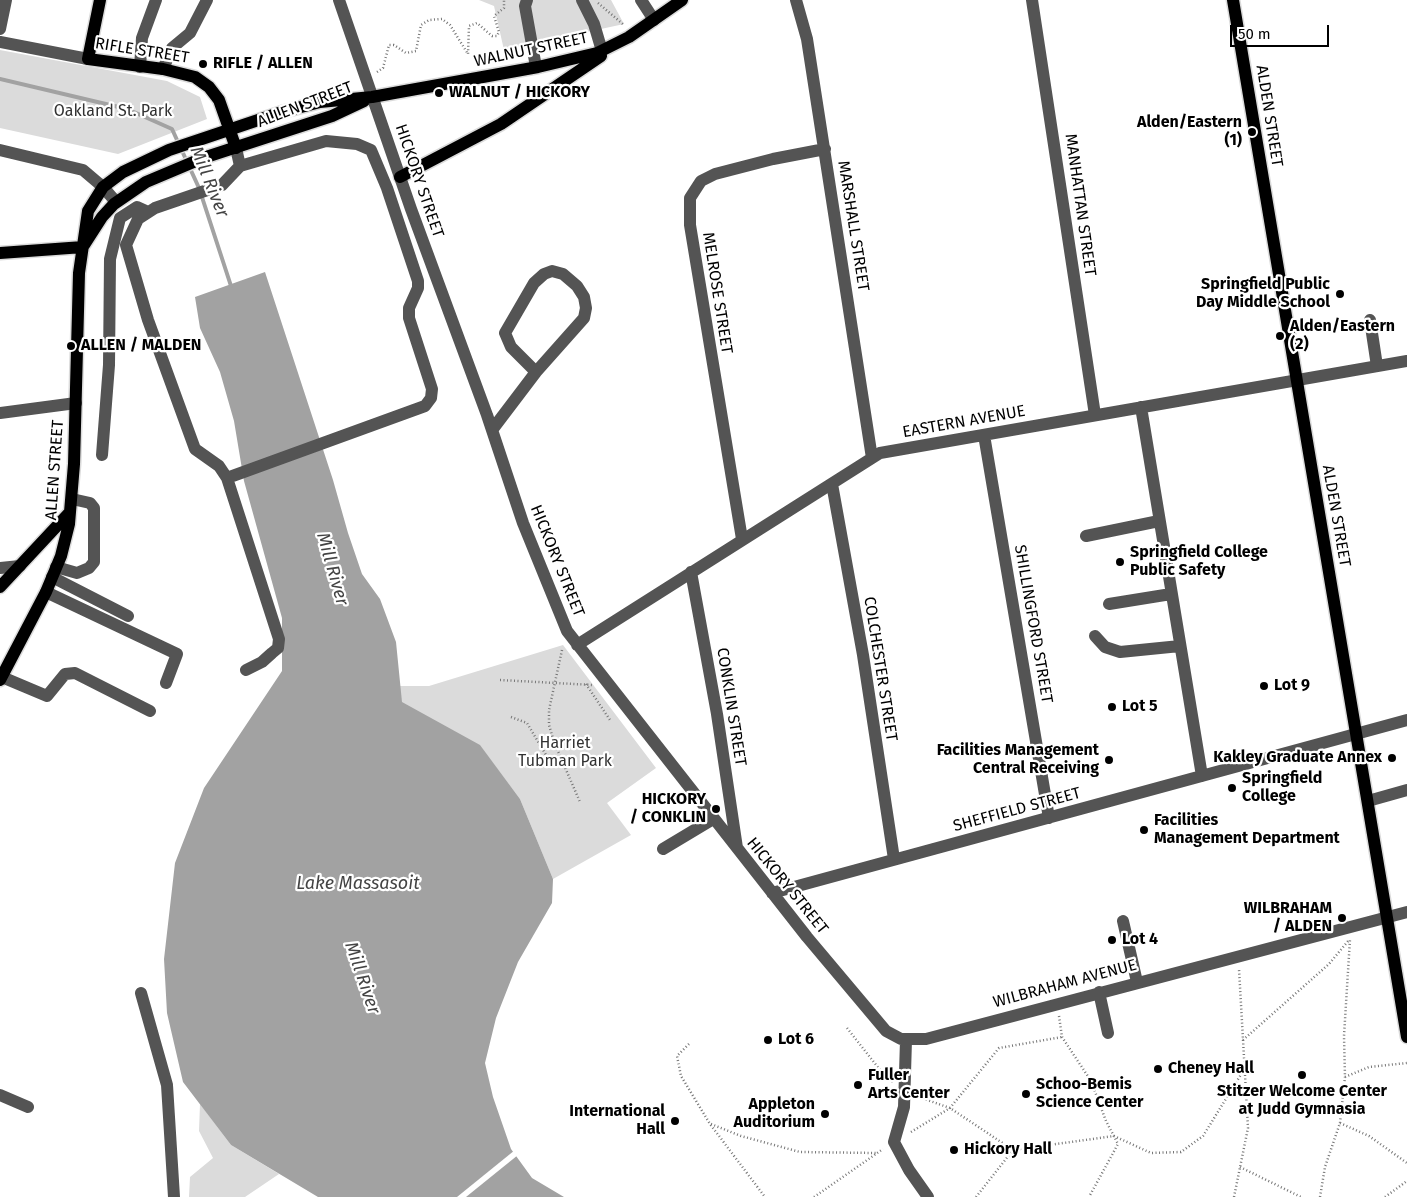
<!DOCTYPE html>
<style>
body{margin:0}
#map{position:relative;width:1407px;height:1197px;overflow:hidden;background:#fff;font-family:"Fira Sans",sans-serif}
canvas{display:block}
.scale{position:absolute;left:1230px;top:25px;width:99px;height:22px;box-sizing:border-box;border:2px solid #000;border-top:0;padding-left:6px;font-size:15px;line-height:18px;white-space:nowrap;color:#000;-webkit-text-stroke:4px #fff;paint-order:stroke}
</style>
<div id="map">
<canvas width="1407" height="1197"></canvas>
<div class="scale">50 m</div>
</div>
<script>
const c = document.querySelector('canvas').getContext('2d');
c.lineJoin = 'round';
function paint(path, color) { c.fillStyle = color; c.fill(path, 'evenodd'); }
const toPath = rows => new Path2D(rows.map(r => 'M' + r).join(''));
function stroke(path, color, width, dash) { c.strokeStyle = color; c.lineWidth = width; c.lineCap = dash ? 'butt' : 'round'; c.setLineDash(dash || []); c.stroke(path); }
function drawText(font, color, halo, rows, align = 'center') {
  c.font = font + ' "Fira Sans",sans-serif'; c.lineWidth = 4.5; c.setLineDash([]); c.textBaseline = 'middle'; c.strokeStyle = halo; c.fillStyle = color; for (const [text, x, y, turn = 0] of rows) {
    c.save(); c.translate(x, y); c.rotate((+turn || 0) * Math.PI / 180); c.textAlign = isNaN(turn) ? turn : align; if (halo) c.strokeText(text, 0, 0); c.fillText(text, 0, 0); c.restore();
  }
}
const green = toPath([
 [479,0,611,0,624,24,504,50,494,6],
 [0,50,167,81,200,97,207,119,118,154,0,128],
 [563,645,656,768,607,803,631,835,553,879,520,799,480,746,402,703,398,686,429,686],
 [200,1104,231,1145,279,1174,245,1197,189,1197,190,1177,213,1158,199,1131]
]);
const water = toPath([
 [265,272,333,480,348,533,362,574,380,599,396,642,402,702,480,745,520,799,553,879,552,903,518,962,496,1018,485,1063,493,1097,511,1149,532,1178,564,1197,318,1197,231,1145,183,1082,167,1013,164,959,175,863,204,788,282,671,282,618,244,481,234,421,220,372,200,328,195,297]
]);
const pier = toPath([
 [515,1150,518,1155,466,1197,457,1197]
]);
const stream = toPath([
 [0,79,127,109,172,129,199,188,231,286]
]);
const path = toPath([
 [598,3,624,25],
 [377,72,383,68,389,45,394,45,406,53,416,51,421,25,429,20,442,19,450,25,468,54,469,26,477,23,492,36,497,36,499,32,494,16,504,8,504,0],
 [562,650,549,710,549,725,554,742,580,802],
 [500,680,593,685],
 [586,684,610,720],
 [511,717,527,723,549,760,556,765,564,767],
 [1059,1016,1062,1037,1091,1081,1106,1121,1118,1144,1089,1197],
 [847,1028,884,1075,893,1082],
 [1243,1040,1329,964,1349,940],
 [689,1044,677,1056,681,1076,710,1124,765,1197],
 [1345,1077,1369,1067,1407,1063],
 [916,1096,950,1108,1013,1150,1114,1136,1151,1153,1181,1152,1203,1136,1245,1068],
 [1340,1123,1369,1136,1407,1163],
 [711,1124,741,1136,800,1152,876,1153],
 [911,1132,950,1108,999,1048,1062,1037],
 [1240,1167,1301,1197],
 [814,1197,883,1149],
 [976,1197,1013,1150],
 [1234,1197,1248,1128,1239,969],
 [1320,1197,1325,1167,1340,1123,1345,1077,1344,1036,1350,939],
 [1385,1197,1407,1181]
]);
const minor = toPath([
 [339,0,411,209,487,415,523,523,567,631,807,937,886,1031,901,1039,926,1039,1407,912],
 [527,0,525,6,536,67],
 [582,0,594,24,602,51],
 [641,0,654,20],
 [796,0,807,39,872,458],
 [1032,0,1095,415],
 [0,29,6,0],
 [0,42,88,59],
 [140,67,142,38,156,0],
 [163,69,172,48,190,33,207,0],
 [236,148,240,166,222,185,155,208,138,219,126,245,148,320,195,449,219,466,227,478,279,639,278,648,272,653,262,662,246,670],
 [0,150,83,170,103,187,116,202],
 [1370,320,1377,366],
 [1141,407,1202,776],
 [0,413,76,403],
 [492,430,536,372,584,318,586,308,584,297,577,286,563,274,552,271,544,274,534,283,505,333,511,347,536,372],
 [984,435,1049,818],
 [102,455,109,365,110,259,120,218,137,207,148,212],
 [227,478,425,406,431,398,432,389,409,318,409,308,418,288,418,281,387,188,371,150,357,144,326,141,240,166],
 [832,484,863,655,894,859],
 [1086,536,1159,521],
 [742,539,690,225,690,198,701,181,715,174,773,159,825,149],
 [56,567,77,573,89,568,94,562,94,508,90,503,72,499],
 [0,568,20,566],
 [691,572,717,714,737,848],
 [52,577,128,616],
 [46,592,177,654,166,683],
 [1109,604,1171,594],
 [1095,636,1105,647,1120,652,1180,646],
 [577,645,880,453,1407,361],
 [2,677,47,696,65,674,75,673,150,711],
 [1368,801,1407,790],
 [663,849,713,819],
 [772,893,1407,720],
 [1123,921,1137,982],
 [1099,992,1108,1033],
 [141,993,167,1085,174,1197],
 [906,1040,904,1107,894,1142,909,1170,928,1197],
 [0,1095,28,1107]
]);
const major = toPath([
 [100,0,88,59,163,69,195,77,209,87,219,100,236,148],
 [1233,0,1407,1037],
 [400,177,501,124,601,56],
 [84,245,102,217,114,204,146,182,203,158,332,116,364,101],
 [0,253,83,247],
 [0,587,70,512],
 [0,680,46,592,61,556,69,524,74,464,79,273,88,211,103,187,123,172,169,150,282,112,320,102,372,97,538,67,597,53,629,37,682,0]
]);
const markers = [
 [203,64,5,"#000"],
 [439,93,5,"#000"],
 [1252,132,5,"#000"],
 [1340,294,5,"#000"],
 [1280,336,5,"#000"],
 [71,346,5,"#000"],
 [1120,562,5,"#000"],
 [1264,686,5,"#000"],
 [1112,707,5,"#000"],
 [1392,758,5,"#000"],
 [1109,760,5,"#000"],
 [1232,788,5,"#000"],
 [716,809,5,"#000"],
 [1144,830,5,"#000"],
 [1342,918,5,"#000"],
 [1112,940,5,"#000"],
 [768,1040,5,"#000"],
 [1158,1069,5,"#000"],
 [1302,1075,5,"#000"],
 [858,1085,5,"#000"],
 [1026,1094,5,"#000"],
 [825,1114,5,"#000"],
 [675,1121,5,"#000"],
 [954,1150,5,"#000"]
];
const streetNames = [
 ["WALNUT STREET",531,50,-12],
 ["RIFLE STREET",142,51,9],
 ["ALLEN STREET",305,105,-21],
 ["ALDEN STREET",1269,116,81],
 ["HICKORY STREET",419,181,71],
 ["MANHATTAN STREET",1080,205,82],
 ["MARSHALL STREET",853,226,81],
 ["MELROSE STREET",717,293,81],
 ["EASTERN AVENUE",964,422,-10],
 ["ALLEN STREET",55,470,-86],
 ["ALDEN STREET",1336,516,80],
 ["HICKORY STREET",557,561,68],
 ["SHILLINGFORD STREET",1033,624,80],
 ["COLCHESTER STREET",880,669,81],
 ["CONKLIN STREET",731,707,81],
 ["SHEFFIELD STREET",1017,810,-15],
 ["HICKORY STREET",787,886,51],
 ["WILBRAHAM AVENUE",1065,984,-15]
];
const poiNames = [
 ["RIFLE / ALLEN",213,64],
 ["WALNUT / HICKORY",449,93],
 ["Alden/Eastern",1242,123,"right"],
 ["(1)",1242,141,"right"],
 ["Springfield Public",1330,285,"right"],
 ["Day Middle School",1330,303,"right"],
 ["Alden/Eastern",1290,327],
 ["(2)",1290,345],
 ["ALLEN / MALDEN",81,346],
 ["Springfield College",1130,553],
 ["Public Safety",1130,571],
 ["Lot 9",1274,686],
 ["Lot 5",1122,707],
 ["Facilities Management",1099,751,"right"],
 ["Central Receiving",1099,769,"right"],
 ["Kakley Graduate Annex",1382,758,"right"],
 ["Springfield",1242,779],
 ["College",1242,797],
 ["HICKORY",706,800,"right"],
 ["/ CONKLIN",706,818,"right"],
 ["Facilities",1154,821],
 ["Management Department",1154,839],
 ["WILBRAHAM",1332,909,"right"],
 ["/ ALDEN",1332,927,"right"],
 ["Lot 4",1122,940],
 ["Lot 6",778,1040],
 ["Cheney Hall",1168,1069],
 ["Fuller",868,1076],
 ["Arts Center",868,1094],
 ["Schoo-Bemis",1036,1085],
 ["Science Center",1036,1103],
 ["Stitzer Welcome Center",1302,1092,"center"],
 ["at Judd Gymnasia",1302,1110,"center"],
 ["Appleton",815,1105,"right"],
 ["Auditorium",815,1123,"right"],
 ["International",665,1112,"right"],
 ["Hall",665,1130,"right"],
 ["Hickory Hall",964,1150]
];
const parkNames = [
 ["Oakland St. Park",113,112],
 ["Harriet",565,744],
 ["Tubman Park",565,762]
];
const waterNames = [
 ["Mill River",209,182,68],
 ["Mill River",332,569,74],
 ["Lake Massasoit",358,884],
 ["Mill River",362,978,71]
];
paint(green, '#dbdbdb');
paint(water, '#a2a2a2');
paint(pier, '#fff');
stroke(stream, '#a2a2a2', 4);
stroke(major, '#dbdbdb', 15);
stroke(path, '#767676', 2.5, [1, 2.5]);
stroke(minor, '#545454', 12);
stroke(major, '#000', 12);
for (const [x, y, r, color] of markers) { const dot = new Path2D(); dot.arc(x, y, r, 0, 2 * Math.PI); c.fillStyle = color; c.fill(dot); stroke(dot, '#fff', 2); }
drawText('16px', '#000', '#fff', streetNames);
drawText('bold 16px', '#000', '#fff', poiNames, 'left');
drawText('16px', '#323232', '#fff', parkNames);
drawText('italic 18px', '#434343', '#fff', waterNames);
</script>
